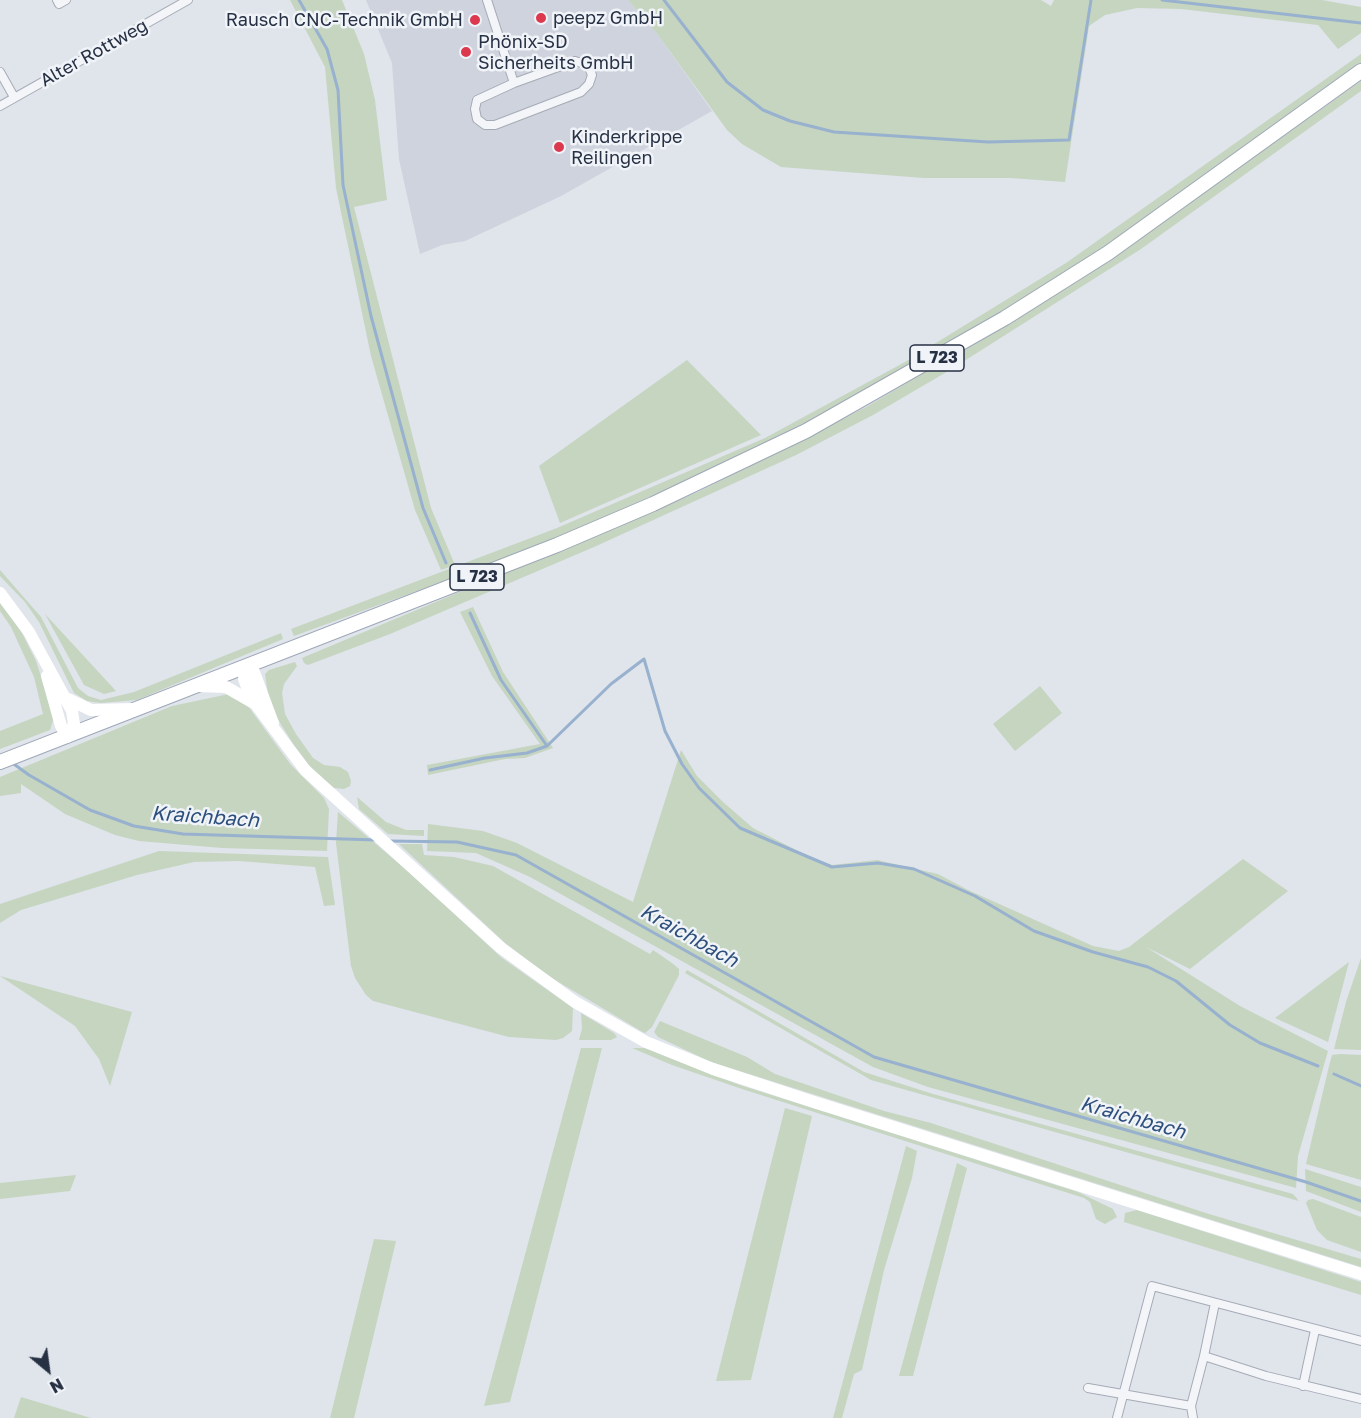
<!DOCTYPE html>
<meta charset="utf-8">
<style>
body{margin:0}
#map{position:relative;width:1361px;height:1418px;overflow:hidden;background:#e0e4eb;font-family:"Golos Text",sans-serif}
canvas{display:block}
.north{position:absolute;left:18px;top:1340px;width:60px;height:60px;-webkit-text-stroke:4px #f0f3f8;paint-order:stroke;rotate:151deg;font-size:16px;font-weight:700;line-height:24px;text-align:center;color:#273144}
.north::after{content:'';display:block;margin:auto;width:21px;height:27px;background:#273144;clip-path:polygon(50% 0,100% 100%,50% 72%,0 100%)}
</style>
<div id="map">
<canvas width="1361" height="1418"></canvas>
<div class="north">N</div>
</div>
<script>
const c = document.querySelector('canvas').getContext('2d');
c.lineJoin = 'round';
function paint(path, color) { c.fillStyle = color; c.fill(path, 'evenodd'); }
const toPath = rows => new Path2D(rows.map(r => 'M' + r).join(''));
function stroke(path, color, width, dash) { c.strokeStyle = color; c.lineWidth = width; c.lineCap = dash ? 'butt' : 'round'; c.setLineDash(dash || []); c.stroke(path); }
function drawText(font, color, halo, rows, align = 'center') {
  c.font = font + ' "Golos Text",sans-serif'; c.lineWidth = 5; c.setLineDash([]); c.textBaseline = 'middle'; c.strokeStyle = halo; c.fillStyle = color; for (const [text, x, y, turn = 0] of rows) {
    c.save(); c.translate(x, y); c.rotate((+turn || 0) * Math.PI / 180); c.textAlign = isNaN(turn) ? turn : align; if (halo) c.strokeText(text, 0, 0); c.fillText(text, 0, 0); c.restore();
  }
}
const built = toPath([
 [366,0,628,0,658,35,712,111,561,196,465,241,442,245,420,254,399,159,392,63]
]);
const green = toPath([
 [290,0,342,0,364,54,375,100,387,200,354,207,431,508,455,565,441,570,415,510,371,356,336,188,325,67],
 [628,0,1041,0,1051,6,1054,0,1322,0,1361,7,1361,33,1338,49,1318,25,1181,9,1137,8,1105,15,1089,26,1065,182,1011,178,924,178,781,167,742,144,727,130,658,35],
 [1361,54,1361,65,1166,207,1058,279,830,411,708,471,529,550,294,636,291,629,557,528,765,438,905,362,1066,263],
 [1361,81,1361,91,1141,249,950,370,873,415,796,455,594,547,390,634,308,665,304,663,302,658,698,492,868,406,1083,278],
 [687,360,761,435,560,523,539,466],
 [0,570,41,617,78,688,88,696,101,700,134,692,281,633,283,639,137,700,101,703,87,701,74,693,39,622,25,602,0,576],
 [0,602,19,627,36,661,54,717,50,730,0,749,0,731,43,714,34,677,11,627,0,611],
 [473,607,503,672,553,748,525,758,505,759,428,775,427,765,540,744,492,676,460,612],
 [45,614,116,691,104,694,84,685],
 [295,662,297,666,284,684,282,693,285,714,296,734,313,758,324,765,340,767,348,772,351,781,350,786,344,789,334,788,312,769,295,747,277,718,268,695,265,674,269,670],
 [1040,686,1062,713,1015,751,993,724],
 [229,694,245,702,291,765,324,798,329,809,327,851,222,848,139,841,115,835,65,814,21,784,21,793,0,796,0,777,172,706],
 [681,750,697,776,723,802,753,828,806,855,832,865,877,860,938,874,968,890,1093,946,1119,951,1129,947,1243,859,1288,891,1190,969,1146,947,1240,1006,1328,1051,1298,1156,1296,1188,928,1087,873,1067,530,877,476,853,427,851,428,824,483,831,517,843,633,902],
 [357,797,386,822,406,830,424,830,424,836,388,834,359,809],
 [338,812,409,872,502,958,573,1008,572,1031,563,1038,556,1040,509,1037,373,1001,366,995,355,978,351,966,336,843],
 [399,844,422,844,424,855,454,857,493,866,650,954,653,950,672,963,679,969,679,975,652,1027,645,1033,641,1031,545,974,504,942],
 [159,851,328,857,335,905,324,906,315,867,239,861,194,862,137,875,21,910,0,923,0,904],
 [1361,958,1361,1050,1334,1049,1346,1002],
 [1349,962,1328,1042,1275,1018],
 [687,970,864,1072,933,1094,1293,1194,1299,1201,871,1080,685,973],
 [0,976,132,1012,110,1086,99,1059,75,1026],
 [581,1013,614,1033,617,1037,611,1040,579,1040,582,1029],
 [660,1021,747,1057,775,1074,884,1111,931,1123,1209,1214,1361,1259,1361,1267,711,1062,658,1037,654,1032],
 [581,1048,602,1048,510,1402,484,1406],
 [632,1048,645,1048,740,1085,1078,1192,1113,1209,1117,1217,1105,1224,1096,1219,1090,1202,1084,1198,742,1089,672,1065],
 [1340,1054,1361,1055,1361,1180,1306,1164,1329,1066,1332,1055],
 [785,1108,812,1116,751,1380,716,1381],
 [906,1146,917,1151,912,1178,884,1270,862,1370,854,1374,842,1418,833,1418],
 [957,1163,967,1168,913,1376,899,1376],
 [1305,1169,1361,1187,1361,1212,1306,1191],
 [76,1175,70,1191,0,1199,0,1183],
 [1313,1199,1361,1217,1361,1252,1327,1240,1317,1230,1306,1203,1308,1200],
 [1137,1210,1361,1282,1361,1295,1124,1222,1125,1213],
 [374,1239,396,1241,354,1418,330,1418],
 [21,1397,91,1418,14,1418]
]);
const stream = toPath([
 [299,0,327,49,338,90,343,185,371,316,423,508,446,563],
 [664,0,727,82,763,110,790,121,834,132,988,142,1069,140,1091,0],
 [1162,0,1361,23],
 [547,746,611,684,644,659,665,731,682,764,699,788,740,828,832,867,878,863,914,869,975,896,1034,931,1093,952,1148,967,1176,981,1230,1025,1260,1043,1318,1066],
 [11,762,29,775,90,810,134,826,183,834,377,840],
 [430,770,485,758,527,753,547,746,501,680,470,613],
 [390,841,457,842,516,855,874,1057,1306,1182,1361,1201],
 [1334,1074,1361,1086]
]);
const street = toPath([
 [57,0,59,4,66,0],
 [487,0,514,83],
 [575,61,588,65,592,75,589,84,581,92,495,125,485,125,477,119,475,109,477,100,514,83,575,61],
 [0,72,14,97],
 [0,106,188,0],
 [1204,1356,1215,1303],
 [1303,1386,1315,1330],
 [1088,1388,1191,1406],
 [1117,1418,1152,1286,1361,1341],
 [1193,1418,1191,1406,1204,1356,1266,1376,1361,1399]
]);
const secondary = toPath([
 [0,593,29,632,72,711,74,724,67,737],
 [251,664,273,723],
 [246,666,244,679,251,698,305,770,501,948,575,1002,646,1042,713,1069,814,1102,1361,1274],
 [47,676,61,726,67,737],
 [198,686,226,687,252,702],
 [68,699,91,710,132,709]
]);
const primary = toPath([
 [0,762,557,545,653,504,806,431,1005,318,1108,253,1361,71]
]);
const markers = [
 [541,18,6,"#dc394f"],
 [475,20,6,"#dc394f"],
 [466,52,6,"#dc394f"],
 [559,147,6,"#dc394f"]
];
const shields = [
 [937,358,54],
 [477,577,54]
];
const shieldNames = [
 ["L 723",937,358],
 ["L 723",477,577]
];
const poiNames = [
 ["peepz GmbH",553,18],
 ["Rausch CNC-Technik GmbH",463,20,"right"],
 ["Phönix-SD",478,42],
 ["Sicherheits GmbH",478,63],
 ["Kinderkrippe",571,137],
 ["Reilingen",571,158]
];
const streetNames = [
 ["Alter Rottweg",94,53,-29]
];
const waterNames = [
 ["Kraichbach",205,817,4],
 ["Kraichbach",689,936,29],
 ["Kraichbach",1133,1118,16]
];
paint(built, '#ced3dd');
paint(green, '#c5d5c0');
stroke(stream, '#98b1ce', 3);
stroke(street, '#a5abb6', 10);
stroke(primary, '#9ea8b8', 16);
stroke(street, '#f4f5f8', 8);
stroke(secondary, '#fff', 12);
stroke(primary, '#fff', 14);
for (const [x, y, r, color] of markers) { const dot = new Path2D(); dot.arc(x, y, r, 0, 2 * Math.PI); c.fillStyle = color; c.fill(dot); stroke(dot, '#f0f3f8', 2); }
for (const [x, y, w] of shields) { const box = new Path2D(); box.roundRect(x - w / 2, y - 13, w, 26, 4.5); c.fillStyle = '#f0f3f8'; c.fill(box); stroke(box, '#273144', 1.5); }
drawText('bold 16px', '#273144', null, shieldNames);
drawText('18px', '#273144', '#f0f3f8', poiNames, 'left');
drawText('18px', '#273144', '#f0f3f8', streetNames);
drawText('italic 20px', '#2d4f7c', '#f0f3f8', waterNames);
</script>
